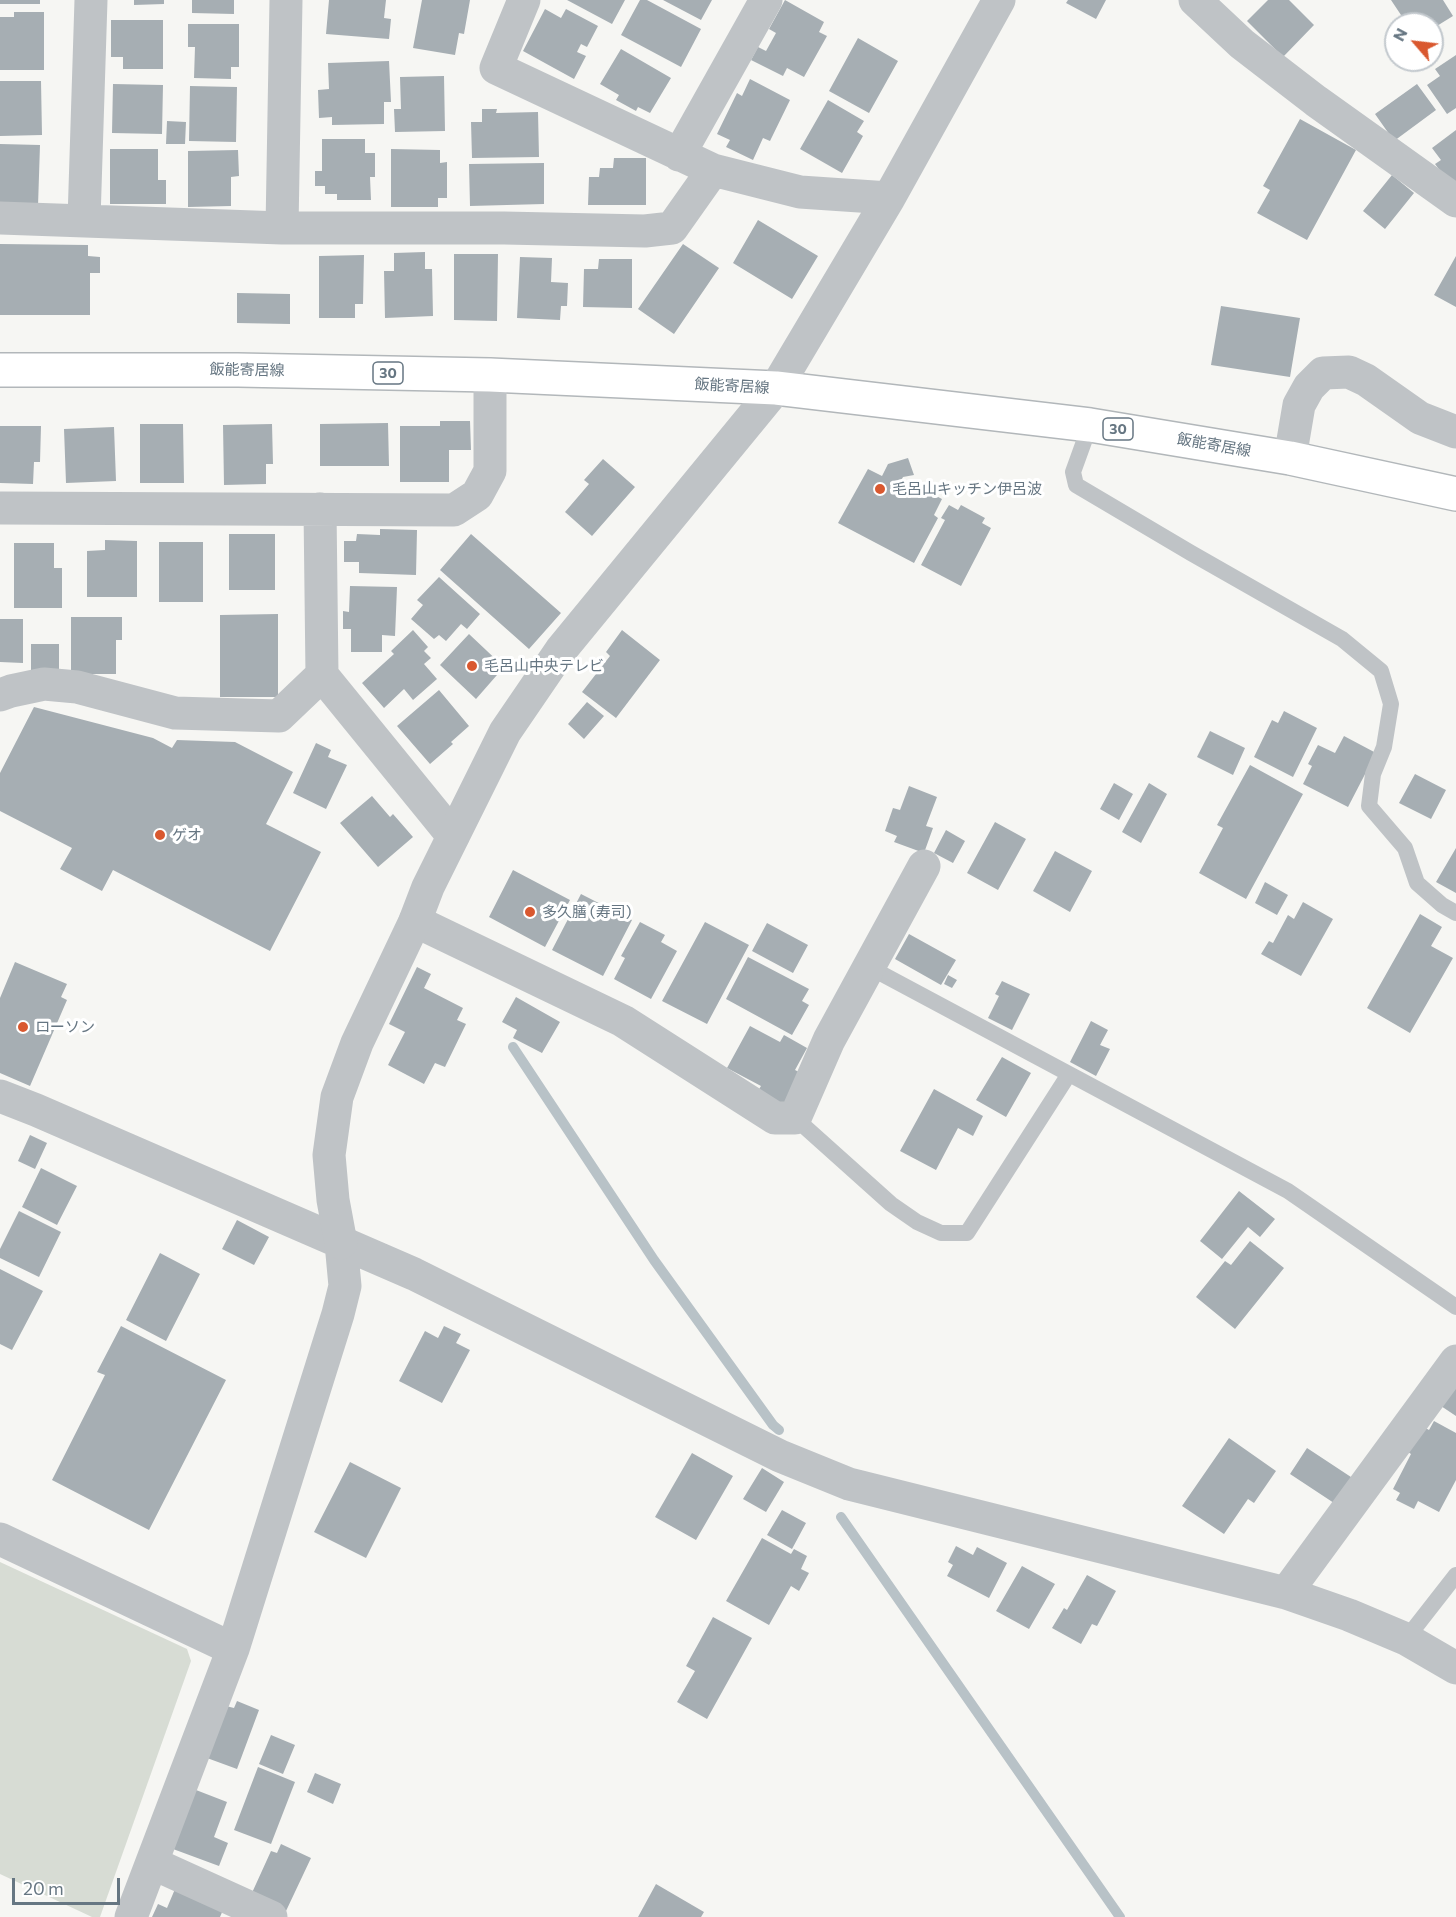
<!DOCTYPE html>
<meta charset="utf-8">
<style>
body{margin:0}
#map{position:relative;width:1456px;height:1917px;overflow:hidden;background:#f6f6f3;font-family:Commissioner,sans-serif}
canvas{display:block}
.north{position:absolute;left:1384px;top:12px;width:60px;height:60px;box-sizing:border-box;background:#fff;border:2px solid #c2c8cd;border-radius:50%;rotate:298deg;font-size:16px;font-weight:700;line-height:24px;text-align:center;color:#667682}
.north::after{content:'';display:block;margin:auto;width:21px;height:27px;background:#d9582f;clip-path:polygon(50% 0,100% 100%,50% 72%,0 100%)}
.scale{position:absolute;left:12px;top:1878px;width:108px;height:27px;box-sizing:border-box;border:3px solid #667682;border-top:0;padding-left:8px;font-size:18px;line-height:21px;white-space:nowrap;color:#667682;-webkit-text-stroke:4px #fff;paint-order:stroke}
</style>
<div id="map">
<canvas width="1456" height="1917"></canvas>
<div class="north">N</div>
<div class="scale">20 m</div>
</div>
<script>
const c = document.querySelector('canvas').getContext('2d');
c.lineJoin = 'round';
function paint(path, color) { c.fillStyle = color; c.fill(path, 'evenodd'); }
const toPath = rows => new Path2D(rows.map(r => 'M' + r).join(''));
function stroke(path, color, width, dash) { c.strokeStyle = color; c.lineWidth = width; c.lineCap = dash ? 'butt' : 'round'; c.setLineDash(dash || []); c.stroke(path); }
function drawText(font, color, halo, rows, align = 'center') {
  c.font = font + ' Commissioner,"Noto Sans JP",sans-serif'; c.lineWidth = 6; c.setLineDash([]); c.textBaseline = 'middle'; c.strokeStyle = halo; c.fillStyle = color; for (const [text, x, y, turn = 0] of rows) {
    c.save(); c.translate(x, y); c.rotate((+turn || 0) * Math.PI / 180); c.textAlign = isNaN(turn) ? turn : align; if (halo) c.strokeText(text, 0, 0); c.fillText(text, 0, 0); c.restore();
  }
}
const green = toPath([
 [0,1562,187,1649,191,1661,100,1917,92,1917,0,1874]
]);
const stream = toPath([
 [513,1047,654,1260,773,1425,779,1430],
 [841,1517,1120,1917]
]);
const building = toPath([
 [0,0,40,0,40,4,0,4],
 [134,0,164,0,164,4,134,5],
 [192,0,234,0,234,14,192,13],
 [329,0,386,0,384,18,391,19,389,39,326,34],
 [422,0,470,0,464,34,459,33,455,55,413,48],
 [567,0,625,0,612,24],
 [640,0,647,0,701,29,681,67,621,35],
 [663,0,712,0,701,20],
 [785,0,824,22,819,32,827,36,804,77,787,68,783,76,751,60,758,47,766,51,776,33,769,29],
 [1068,0,1106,0,1096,19,1066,3],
 [1268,0,1289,0,1314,25,1283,57,1247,21],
 [1391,0,1443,0,1453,16,1432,29,1432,24,1407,24],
 [545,9,561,18,566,9,598,26,587,47,581,44,577,52,586,56,574,79,523,51],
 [14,12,44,12,44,70,0,70,0,17,14,17],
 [111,20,163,20,163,69,123,69,123,57,111,57],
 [188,24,239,24,239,67,231,67,231,79,194,78,195,47,188,47],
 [858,38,898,61,869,113,829,91],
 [621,49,671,78,650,113,638,107,636,111,616,100,619,95,600,84],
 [1456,55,1456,108,1447,114,1427,85,1440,76,1435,69],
 [389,61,391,102,384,102,384,124,332,125,332,117,319,118,318,90,329,89,328,63],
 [444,76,445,131,395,132,394,109,401,109,400,77],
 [750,79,790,100,770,141,763,138,753,160,726,147,730,140,717,134,737,93,742,96],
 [0,81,41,81,42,135,0,136],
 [113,84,163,85,162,134,112,133],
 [1417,84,1436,110,1394,141,1375,114],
 [190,86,237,87,236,142,189,141],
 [828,100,864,121,857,132,863,136,842,173,800,149],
 [482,109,497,109,496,113,538,112,539,157,472,158,471,122,482,122],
 [1300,119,1356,150,1307,240,1257,213,1270,190,1263,186],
 [167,121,186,122,185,144,166,144],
 [1456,130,1456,192,1435,164,1441,160,1432,148],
 [322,139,365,139,365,153,375,153,375,177,370,177,371,200,337,200,337,194,325,194,325,186,315,186,315,171,322,171],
 [0,144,40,145,38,206,0,205],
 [110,149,158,149,158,180,166,180,166,204,110,204],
 [391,149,440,150,440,163,447,162,447,198,438,198,438,207,391,207],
 [238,150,239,176,231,177,231,206,188,207,188,151],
 [614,158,646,158,646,205,588,205,589,177,599,177,600,168,613,168],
 [544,163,544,204,470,206,469,164],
 [1392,175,1414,193,1385,229,1363,211],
 [758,220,818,256,792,299,733,263],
 [0,244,88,245,88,256,100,257,100,273,90,273,90,315,0,315],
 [683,244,719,268,674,334,638,309],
 [425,252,425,269,432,269,433,316,385,318,384,271,394,271,394,253],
 [454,254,498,254,497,321,454,320],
 [364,255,363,304,355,304,355,318,319,318,319,256],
 [1456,256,1456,307,1434,295],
 [520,257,552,258,551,282,568,283,567,306,561,306,560,320,517,318],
 [599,259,632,259,632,308,583,307,584,269,598,269],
 [237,293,290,294,290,324,237,323],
 [1221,306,1300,318,1290,377,1211,365],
 [440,421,470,421,471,450,449,450,449,482,400,482,400,426,440,426],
 [388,423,389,466,320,466,320,424],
 [140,424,183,424,184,483,140,483],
 [272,424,273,464,266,464,266,484,224,485,223,425],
 [0,426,41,426,40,462,34,462,33,484,0,483],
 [114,427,116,481,66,483,64,429],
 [908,458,914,475,903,477,899,485,918,495,921,488,942,499,934,515,938,518,914,563,838,523,868,469,882,476,888,464],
 [603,459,635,487,592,536,565,512,589,484,584,480],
 [949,505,958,510,961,505,985,518,982,523,991,528,961,586,921,565,945,520,941,518],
 [380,529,417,530,416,575,359,573,359,562,344,562,344,541,356,541,357,534,380,535],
 [229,534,275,534,275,590,229,590],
 [471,534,561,613,529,649,440,570],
 [105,540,137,541,137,597,87,597,87,551,105,550],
 [159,542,203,542,203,602,159,602],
 [14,543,54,543,54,568,62,568,62,608,14,608],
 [439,577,480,614,467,629,461,624,446,641,439,635,434,639,411,619,423,605,417,600],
 [350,586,397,587,395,636,382,635,382,652,351,652,351,629,343,629,343,611,349,612],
 [278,614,278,697,220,697,220,615],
 [71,617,122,617,122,640,116,640,116,674,71,674],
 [0,619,23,619,23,663,0,662],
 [413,630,428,647,424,651,431,658,424,664,437,679,413,700,404,689,384,708,362,683,394,654,391,651],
 [622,630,660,660,616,718,582,692,610,656,606,652],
 [469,634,504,667,476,699,440,665],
 [31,644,59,644,59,674,31,674],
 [439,690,469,726,451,742,453,744,430,764,397,726],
 [587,702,604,716,584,739,568,724],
 [34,707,153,738,172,748,177,740,235,742,293,772,266,824,321,852,270,951,113,870,102,891,60,869,72,848,0,811,0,773],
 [1284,711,1317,728,1293,777,1254,757,1272,720,1278,723],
 [1210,731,1245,748,1233,775,1197,757],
 [1344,736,1376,753,1348,807,1303,784,1312,766,1308,764,1318,745,1335,753],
 [316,743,331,750,328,757,347,765,326,809,293,793],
 [1250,765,1303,794,1246,899,1199,873,1223,828,1217,825],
 [1415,774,1446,790,1431,819,1399,803],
 [1114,783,1133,794,1119,820,1100,809],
 [1149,783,1167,794,1141,843,1122,832],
 [909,786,937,797,926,826,933,828,924,853,894,842,897,836,885,831,893,808,900,810],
 [372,796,390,817,393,814,413,837,378,867,340,823],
 [995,822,1026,839,998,890,967,873],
 [946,830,965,841,953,863,934,853],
 [1456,848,1456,893,1436,882],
 [1055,851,1092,871,1070,912,1033,891],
 [513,870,570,900,545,947,489,917],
 [1265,882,1288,895,1277,915,1255,903],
 [581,894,632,920,603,976,552,950],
 [1303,902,1333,919,1301,976,1261,954,1269,941,1273,943,1288,915,1294,919],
 [1420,914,1442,927,1431,946,1453,958,1410,1033,1367,1008],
 [640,922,665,935,661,942,677,951,651,999,614,979,625,958,621,956],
 [705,922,749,945,707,1024,662,1001],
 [767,923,808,945,793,973,752,951],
 [909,934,956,960,941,985,895,959],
 [748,957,809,989,802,1001,809,1005,792,1035,726,999],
 [15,962,67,984,61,997,67,1000,30,1086,0,1073,0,998],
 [417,967,431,974,424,988,463,1008,457,1020,466,1024,445,1067,435,1063,424,1084,388,1065,405,1032,389,1024],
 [948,975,957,980,952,988,944,984],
 [1002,981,1030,994,1012,1030,988,1018,999,996,995,994],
 [516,997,560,1022,542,1053,513,1038,517,1030,502,1022],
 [1091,1021,1108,1030,1100,1045,1110,1049,1096,1076,1070,1062],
 [750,1026,780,1042,784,1035,807,1048,795,1070,801,1073,782,1108,756,1094,761,1086,727,1068],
 [1002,1057,1031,1073,1006,1117,976,1100],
 [934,1089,983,1116,973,1136,958,1128,936,1170,900,1151],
 [30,1135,47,1143,35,1169,18,1161],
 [41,1168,77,1186,57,1225,22,1207],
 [1239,1191,1275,1219,1260,1237,1248,1227,1222,1259,1200,1241],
 [19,1211,61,1232,39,1277,0,1258,0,1249],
 [237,1220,269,1237,254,1265,222,1249],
 [1250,1241,1284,1268,1235,1329,1196,1297,1225,1261,1231,1265],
 [160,1253,200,1274,166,1341,126,1320],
 [0,1269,43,1291,12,1350,0,1344],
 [121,1326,226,1380,149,1530,52,1480,105,1375,97,1372],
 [444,1326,461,1334,456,1343,470,1350,442,1403,399,1381,425,1331,438,1338],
 [1456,1385,1456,1416,1441,1406],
 [1434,1421,1456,1433,1456,1480,1439,1512,1418,1501,1414,1509,1396,1500,1400,1493,1393,1489,1411,1454,1408,1452,1422,1426,1429,1430],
 [1229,1438,1276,1471,1254,1503,1248,1499,1224,1534,1182,1506],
 [1307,1448,1354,1479,1337,1505,1290,1474],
 [692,1453,733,1476,696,1540,655,1517],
 [350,1462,401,1488,366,1558,314,1532],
 [762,1468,784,1482,766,1512,743,1499],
 [782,1510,806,1523,792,1549,767,1535],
 [762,1538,791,1554,794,1549,807,1556,801,1569,809,1573,799,1591,791,1586,769,1625,726,1601],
 [956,1546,973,1555,977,1547,1007,1563,989,1598,947,1576,953,1565,948,1562],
 [1022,1566,1055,1584,1029,1629,996,1611],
 [1087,1575,1116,1591,1097,1626,1092,1624,1081,1644,1052,1628,1064,1608,1067,1610],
 [713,1617,752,1638,707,1719,677,1702,695,1671,686,1666],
 [237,1701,259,1710,237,1769,207,1758,226,1706,234,1708],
 [271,1735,295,1745,283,1774,259,1764],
 [258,1767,295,1782,271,1844,234,1830],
 [315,1773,341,1784,333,1804,307,1792],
 [196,1790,227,1802,214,1837,228,1843,219,1866,173,1849],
 [281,1844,311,1858,286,1911,251,1895,271,1851,277,1853],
 [656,1884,704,1912,701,1917,638,1917],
 [175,1889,223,1910,220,1917,152,1917,158,1904,167,1908]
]);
const service = toPath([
 [1090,425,1073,472,1076,485,1191,553,1342,639,1381,671,1391,704,1384,747,1373,774,1369,806,1405,848,1417,883,1442,905,1456,913],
 [869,967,1288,1191,1456,1307],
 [795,1118,891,1204,917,1222,941,1233,967,1233,1069,1074],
 [1406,1639,1456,1575]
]);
const minor = toPath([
 [524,0,496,68,713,170,800,192,889,198],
 [1195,0,1242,44,1316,101,1456,201],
 [679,155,766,0],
 [0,218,282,228,504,228,645,231,672,228,713,170],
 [84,220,91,0],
 [282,228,286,0],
 [776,388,889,198,999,0],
 [1290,458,1299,405,1309,387,1323,373,1349,372,1366,380,1420,418,1456,432],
 [0,508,454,510,477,495,490,471,490,375],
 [320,509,322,675,453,836],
 [0,695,11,691,44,684,77,687,175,713,279,716,322,675],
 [415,921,623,1021,775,1118,795,1118,829,1040,924,866],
 [0,1096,36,1110,414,1274,780,1456,849,1484,1286,1593,1349,1615,1406,1639,1456,1668],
 [0,1539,233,1649],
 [1286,1593,1456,1361],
 [152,1863,271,1917],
 [131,1917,233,1649,338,1314,345,1286,341,1243]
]);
const tertiary = toPath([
 [341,1243,333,1200,329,1155,337,1097,357,1043,415,921,428,887,505,732,561,650,776,388]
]);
const primary = toPath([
 [0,370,238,370,490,375,776,388,1090,425,1290,458,1456,494]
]);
const markers = [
 [880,489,6,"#d9582f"],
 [472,666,6,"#d9582f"],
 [160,835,6,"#d9582f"],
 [530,912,6,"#d9582f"],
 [23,1027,6,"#d9582f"]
];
const shields = [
 [388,373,30],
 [1118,429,30]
];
const shieldNames = [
 ["30",388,373],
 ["30",1118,429]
];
const streetNames = [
 ["飯能寄居線",247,370,1],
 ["飯能寄居線",732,386,3],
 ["飯能寄居線",1214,445,10]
];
const poiNames = [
 ["毛呂山キッチン伊呂波",892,489],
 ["毛呂山中央テレビ",484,666],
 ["ゲオ",172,835],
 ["多久膳 (寿司)",542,912],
 ["ローソン",35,1027]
];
paint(green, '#d7dcd4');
stroke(stream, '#b8c2c7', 10);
paint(building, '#a6aeb3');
stroke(primary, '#b2b7ba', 36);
stroke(service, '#bfc3c6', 16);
stroke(minor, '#bfc3c6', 33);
stroke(tertiary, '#bfc3c6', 33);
stroke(primary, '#fff', 33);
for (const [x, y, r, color] of markers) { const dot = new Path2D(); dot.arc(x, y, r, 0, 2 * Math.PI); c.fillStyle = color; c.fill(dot); stroke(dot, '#fff', 2); }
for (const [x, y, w] of shields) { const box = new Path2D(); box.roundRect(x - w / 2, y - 11, w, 22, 4.5); c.fillStyle = '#fff'; c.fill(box); stroke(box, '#667682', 1.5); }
drawText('bold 14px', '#667682', null, shieldNames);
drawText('15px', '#667682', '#fff', streetNames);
drawText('15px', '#667682', '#fff', poiNames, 'left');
</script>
